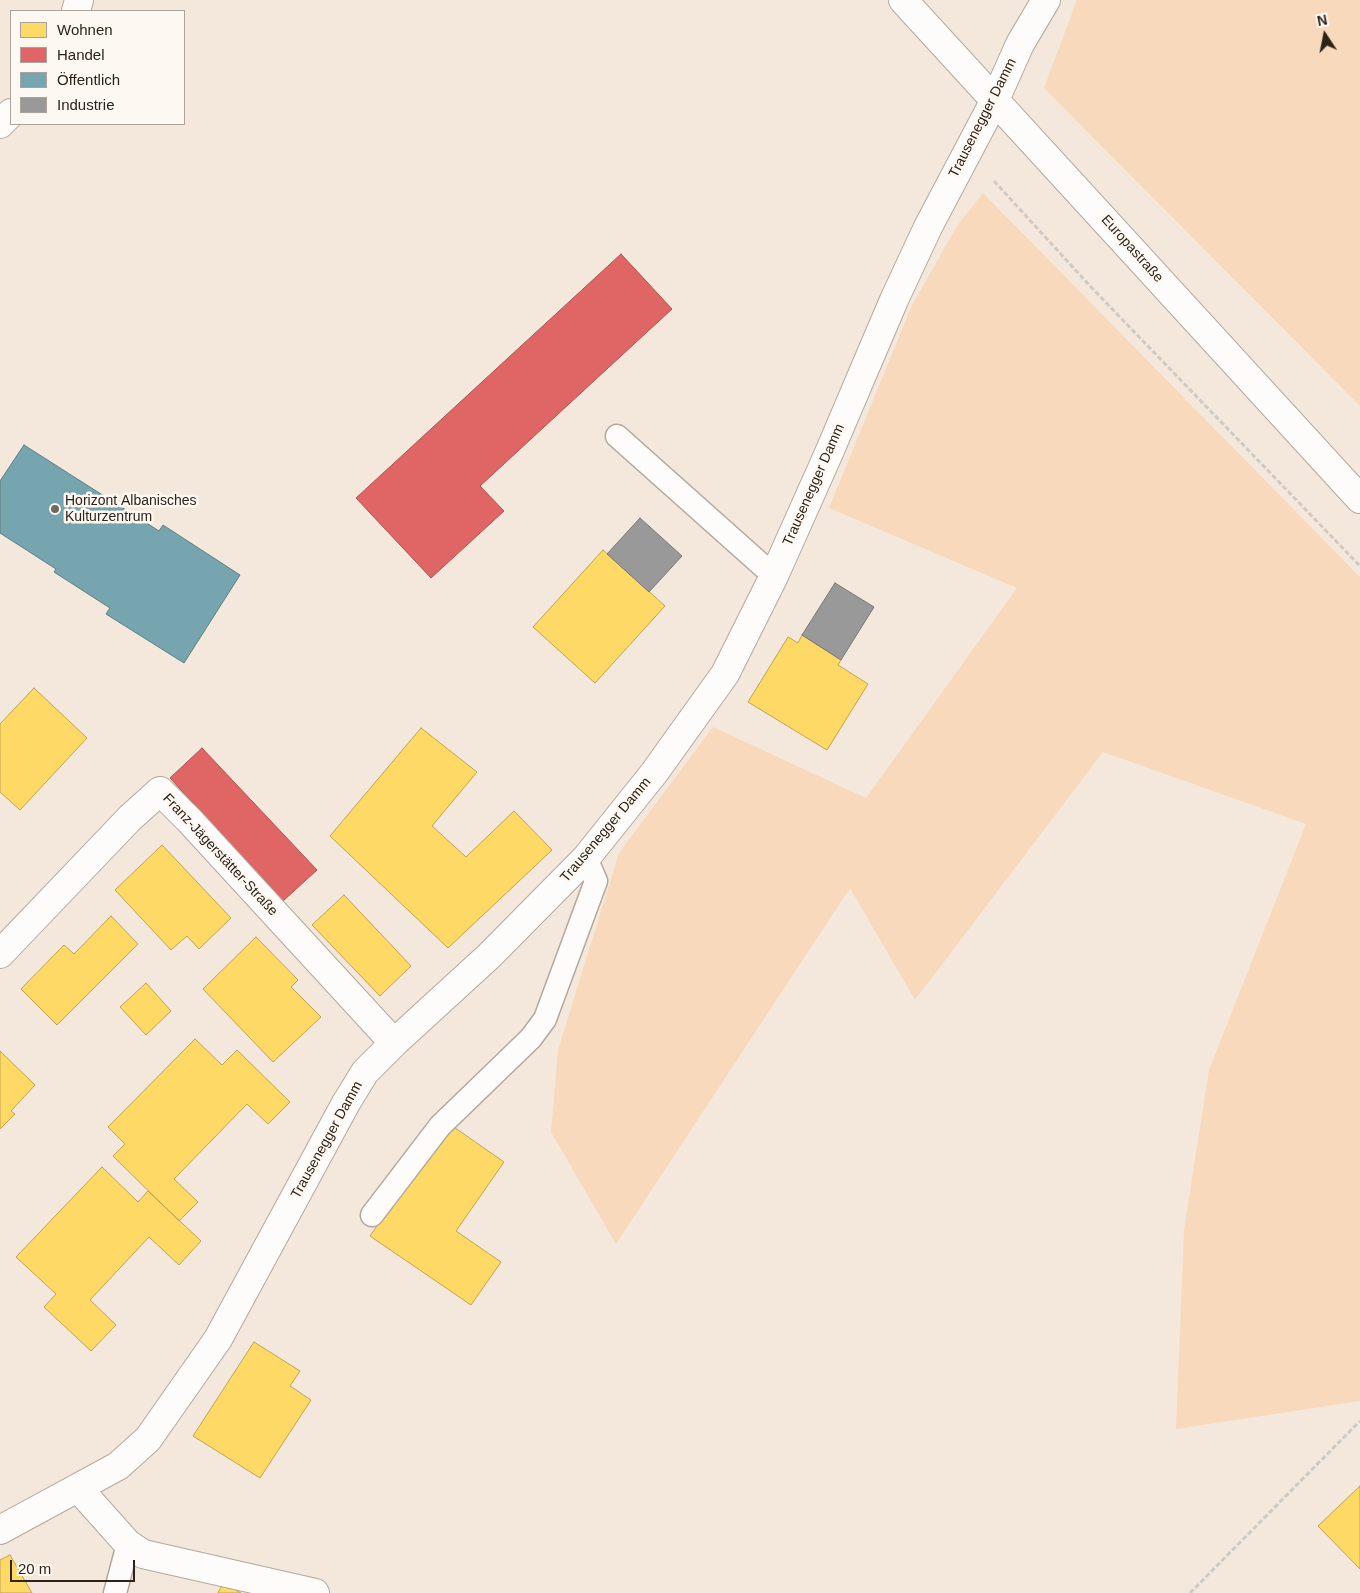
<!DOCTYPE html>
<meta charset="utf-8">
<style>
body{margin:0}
#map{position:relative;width:1360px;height:1593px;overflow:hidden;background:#f4e8dc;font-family:Helvetica,sans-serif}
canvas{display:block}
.legend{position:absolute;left:10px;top:10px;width:175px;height:115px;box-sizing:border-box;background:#fef8f2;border:1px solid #aba39b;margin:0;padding:6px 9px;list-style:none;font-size:15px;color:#2e2319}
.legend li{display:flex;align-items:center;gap:10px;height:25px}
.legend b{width:25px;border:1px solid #aba39b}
.north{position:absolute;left:1300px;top:10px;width:50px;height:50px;-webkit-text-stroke:4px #fef8f2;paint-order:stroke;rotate:349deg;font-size:14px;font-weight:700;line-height:20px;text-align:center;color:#2e2319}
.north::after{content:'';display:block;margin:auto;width:18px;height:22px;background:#2e2319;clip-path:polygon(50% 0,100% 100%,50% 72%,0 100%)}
.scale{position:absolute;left:10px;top:1560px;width:125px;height:22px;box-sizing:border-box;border:2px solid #2e2319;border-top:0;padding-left:6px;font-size:15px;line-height:18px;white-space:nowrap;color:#2e2319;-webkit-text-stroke:4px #fef8f2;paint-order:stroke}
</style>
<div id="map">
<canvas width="1360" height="1593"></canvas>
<ul class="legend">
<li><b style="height:14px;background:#ffd966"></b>Wohnen</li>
<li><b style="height:14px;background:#e06666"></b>Handel</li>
<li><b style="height:14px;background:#76a5af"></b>Öffentlich</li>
<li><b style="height:14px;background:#999"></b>Industrie</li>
</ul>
<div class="north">N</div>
<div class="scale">20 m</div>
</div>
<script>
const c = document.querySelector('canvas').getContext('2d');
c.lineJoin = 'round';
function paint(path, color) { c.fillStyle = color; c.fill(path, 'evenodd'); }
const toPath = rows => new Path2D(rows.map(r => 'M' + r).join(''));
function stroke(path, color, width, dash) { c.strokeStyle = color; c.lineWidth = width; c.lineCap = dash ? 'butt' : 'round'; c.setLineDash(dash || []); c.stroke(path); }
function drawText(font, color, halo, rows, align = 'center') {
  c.font = font + ' Helvetica,sans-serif'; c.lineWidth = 5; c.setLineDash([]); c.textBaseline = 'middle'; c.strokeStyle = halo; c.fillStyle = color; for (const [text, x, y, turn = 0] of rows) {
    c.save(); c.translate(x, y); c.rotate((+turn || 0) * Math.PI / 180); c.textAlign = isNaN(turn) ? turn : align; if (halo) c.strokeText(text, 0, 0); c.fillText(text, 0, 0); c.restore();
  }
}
const green = toPath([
 [1077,0,1360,0,1360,406,1044,88],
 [983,193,1360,577,1360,1401,1176,1429,1184,1230,1209,1070,1306,824,1103,752,915,1000,850,888,616,1244,551,1132,558,1050,619,853,713,727,866,798,1017,588,829,508,912,305,957,226]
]);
const homes = toPath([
 [603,550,665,606,595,683,533,627,603,550],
 [802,635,841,660,838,665,868,684,827,750,748,702,788,637,798,643,802,635],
 [34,688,87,738,20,810,0,792,0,724,34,688],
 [421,728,477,772,432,826,466,857,514,811,552,850,448,948,330,836,421,728],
 [162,845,231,918,199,949,187,936,171,950,115,890,162,845],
 [344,895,411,966,380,996,312,925,344,895],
 [111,916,138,944,57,1025,21,989,64,945,74,954,111,916],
 [256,937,298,980,291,987,321,1017,273,1062,203,989,256,937],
 [146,983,171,1011,146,1035,120,1007,146,983],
 [195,1039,222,1065,237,1050,290,1102,268,1124,247,1104,174,1179,198,1202,179,1221,113,1156,125,1144,108,1127,195,1039],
 [0,1051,35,1085,11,1111,15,1114,0,1129,0,1051],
 [448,1123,504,1162,456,1231,501,1262,471,1305,370,1236,448,1123],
 [102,1167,138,1202,148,1191,201,1241,179,1265,149,1237,90,1300,116,1325,91,1351,44,1307,56,1294,16,1257,102,1167],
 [254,1342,300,1371,290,1386,311,1400,260,1478,193,1436,254,1342],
 [1360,1486,1360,1569,1318,1526,1360,1486],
 [10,1555,32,1593,0,1593,0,1560,10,1555],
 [223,1583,241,1593,218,1593,223,1583]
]);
const shops = toPath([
 [621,254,672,309,480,486,504,511,431,578,356,498,621,254],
 [202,748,317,870,283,901,170,778,202,748]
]);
const public = toPath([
 [24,445,159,531,163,525,240,575,184,663,106,614,110,608,54,572,56,569,0,533,0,481,24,445]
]);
const industry = toPath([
 [640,518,682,556,649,592,607,554,640,518],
 [835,583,874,607,841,660,802,635,835,583]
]);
const path = toPath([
 [994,181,1090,286,1360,566],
 [1190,1593,1360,1421]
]);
const service = toPath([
 [617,436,774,576],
 [372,1215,440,1126,531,1038,545,1019,596,881,586,858],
 [115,1593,128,1544]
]);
const minor = toPath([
 [76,11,79,0],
 [0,124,11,113],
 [0,954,130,818,160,791,190,821,394,1043],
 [78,1488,128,1544,143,1554,315,1593],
 [0,1530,118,1466,148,1439,218,1339,346,1103,365,1072,394,1043,489,956,586,858,654,773,725,674,774,576,828,455,894,300,928,227,995,100,1020,44,1046,0]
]);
const tertiary = toPath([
 [903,0,1360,499]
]);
const markers = [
 [55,509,5,"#73685d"]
];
const streetNames = [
 ["Trausenegger Damm",983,118,-63],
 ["Europastraße",1132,249,48],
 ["Trausenegger Damm",814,485,-66],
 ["Trausenegger Damm",606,830,-50],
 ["Franz-Jägerstätter-Straße",220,855,47],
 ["Trausenegger Damm",327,1140,-61]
];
const poiNames = [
 ["Horizont Albanisches",65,501],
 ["Kulturzentrum",65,517]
];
paint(green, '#f8d9bb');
paint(homes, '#ffd966');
stroke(homes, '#c0a24f', 1);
paint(shops, '#e06666');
stroke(shops, '#ab524f', 1);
paint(public, '#76a5af');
stroke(public, '#607e82', 1);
paint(industry, '#999');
stroke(industry, '#797673', 1);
stroke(service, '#b3a89e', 25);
stroke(minor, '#b3a89e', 30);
stroke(tertiary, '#b3a89e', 30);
stroke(path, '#cfcac6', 3, [5, 2.5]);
stroke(service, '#fdfcfa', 22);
stroke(minor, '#fdfcfa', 28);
stroke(tertiary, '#fdfcfa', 28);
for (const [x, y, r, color] of markers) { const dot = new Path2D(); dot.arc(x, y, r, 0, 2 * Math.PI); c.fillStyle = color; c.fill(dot); stroke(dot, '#fef8f2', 2); }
drawText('14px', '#2e2319', '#fef8f2', streetNames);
drawText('14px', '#2e2319', '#fef8f2', poiNames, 'left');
</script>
